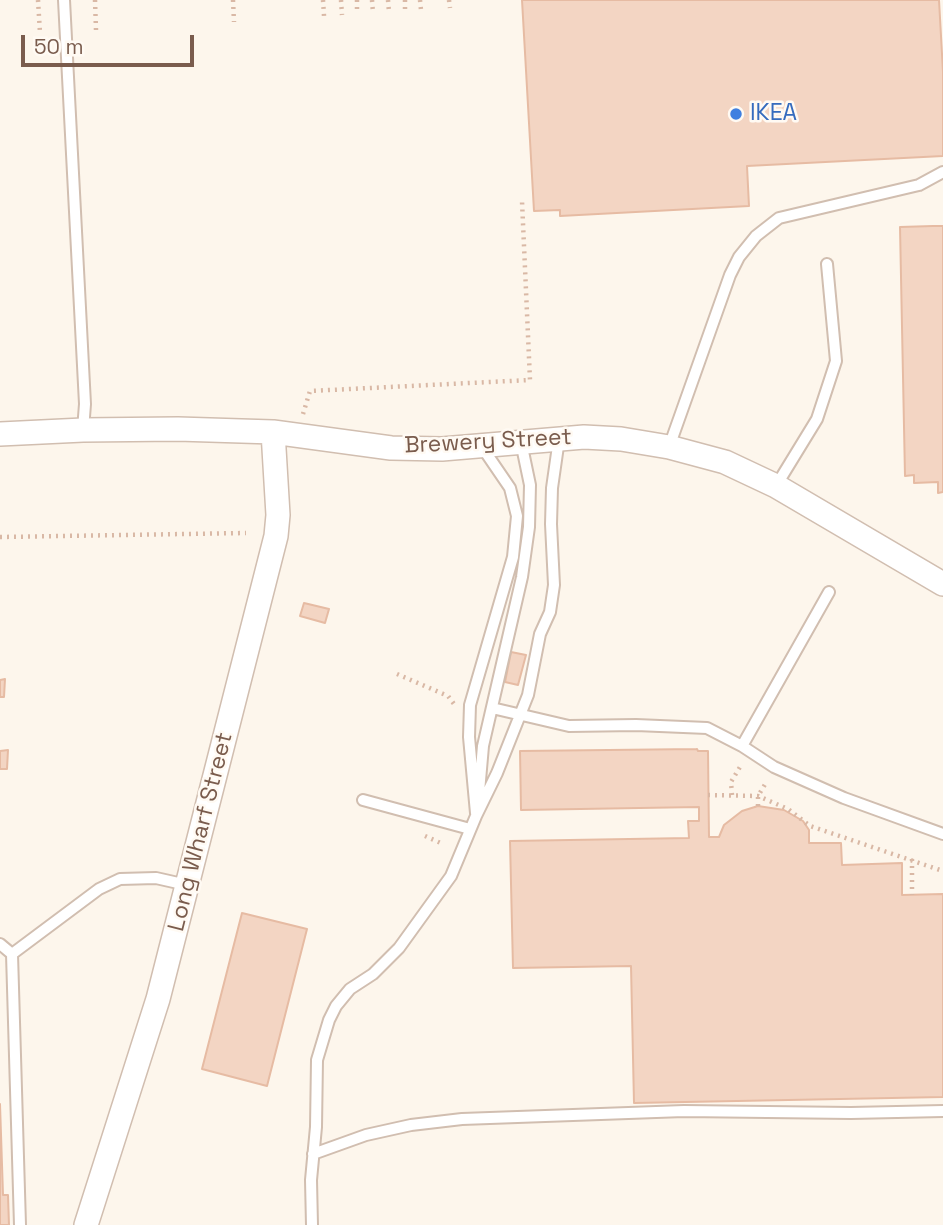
<!DOCTYPE html>
<style>
body{margin:0}
#map{position:relative;width:943px;height:1225px;overflow:hidden;background:#fdf6ec;font-family:"Space Grotesk",sans-serif}
canvas{display:block}
.scale{position:absolute;left:21px;top:35px;width:173px;height:32px;box-sizing:border-box;border:4px solid #7a5c4d;border-top:0;padding-left:9px;font-size:21px;line-height:24px;white-space:nowrap;color:#7a5c4d;-webkit-text-stroke:5px #fffaf3;paint-order:stroke}
</style>
<div id="map">
<canvas width="943" height="1225"></canvas>
<div class="scale">50 m</div>
</div>
<script>
const c = document.querySelector('canvas').getContext('2d');
c.lineJoin = 'round';
function paint(path, color) { c.fillStyle = color; c.fill(path, 'evenodd'); }
const toPath = rows => new Path2D(rows.map(r => 'M' + r).join(''));
function stroke(path, color, width, dash) { c.strokeStyle = color; c.lineWidth = width; c.lineCap = dash ? 'butt' : 'round'; c.setLineDash(dash || []); c.stroke(path); }
function drawText(font, color, halo, rows, align = 'center') {
  c.font = font + ' "Space Grotesk",sans-serif'; c.lineWidth = 5; c.setLineDash([]); c.textBaseline = 'middle'; c.strokeStyle = halo; c.fillStyle = color; for (const [text, x, y, turn = 0] of rows) {
    c.save(); c.translate(x, y); c.rotate((+turn || 0) * Math.PI / 180); c.textAlign = isNaN(turn) ? turn : align; if (halo) c.strokeText(text, 0, 0); c.fillText(text, 0, 0); c.restore();
  }
}
const building = toPath([
 [522,0,939,0,943,72,943,156,747,166,749,206,560,216,560,210,534,211,522,0],
 [933,226,943,226,943,492,938,493,938,482,914,483,914,475,905,476,900,227,933,226],
 [304,603,329,609,325,623,300,616,304,603],
 [511,652,526,655,518,685,505,682,511,652],
 [5,679,4,697,0,697,0,680,5,679],
 [697,749,698,751,708,751,709,837,719,837,724,825,742,811,758,806,784,810,803,821,809,830,809,843,841,843,842,865,902,863,902,895,943,894,943,1097,634,1103,631,966,513,968,510,841,689,838,688,821,699,821,699,807,521,810,520,751,697,749],
 [8,750,7,769,0,769,0,751,8,750],
 [242,913,307,929,267,1086,202,1069,242,913],
 [0,1104,3,1195,8,1195,9,1225,0,1225,0,1104]
]);
const path = toPath([
 [38,0,40,33],
 [95,0,96,30],
 [233,0,234,22],
 [323,0,324,16],
 [341,0,342,15],
 [357,0,357,14],
 [372,0,373,13],
 [388,0,389,12],
 [405,0,405,11],
 [420,0,421,10],
 [449,0,450,8],
 [303,414,310,391,530,380,522,201],
 [0,537,246,533],
 [397,674,448,696,454,704],
 [708,795,758,796,788,809,810,826,943,871],
 [732,795,731,782,740,767],
 [758,806,758,796,767,781],
 [425,836,443,844],
 [912,859,912,895]
]);
const lane = toPath([
 [64,0,85,404,83,430],
 [669,447,730,275,739,257,756,236,779,218,919,185,943,172],
 [776,486,817,419,836,361,827,264],
 [492,708,569,726,636,725,707,728,742,746,774,767,844,798,943,834],
 [742,746,829,592],
 [479,792,483,746,522,577,529,527,530,485,521,442],
 [363,800,470,829],
 [476,813,469,737,470,705,513,557,517,516,510,488,482,447],
 [0,944,12,954,20,1225],
 [12,954,99,889,120,879,156,878,187,885],
 [313,1154,366,1135,411,1125,462,1119,684,1111,851,1113,943,1111],
 [312,1225,311,1180,316,1127,317,1060,329,1020,336,1006,350,989,373,974,399,948,451,876,476,816,497,773,528,695,540,634,550,612,554,585,551,524,552,488,559,439]
]);
const street = toPath([
 [0,434,83,430,178,429,273,432,391,448,442,449,584,437,621,439,669,447,725,462,776,486,943,584],
 [86,1225,158,999,276,536,278,515,273,432]
]);
const markers = [
 [736,114,7,"#3f7fe0"]
];
const shopNames = [
 ["IKEA",750,114]
];
const streetNames = [
 ["Brewery Street",488,442,-3],
 ["Long Wharf Street",201,832,-76]
];
paint(building, '#f3d5c3');
stroke(building, '#e6bba3', 2);
stroke(lane, '#d1beb0', 14);
stroke(street, '#d1beb0', 26);
stroke(path, '#d9b8a5', 4.5, [2, 5]);
stroke(lane, '#fff', 10);
stroke(street, '#fff', 23);
for (const [x, y, r, color] of markers) { const dot = new Path2D(); dot.arc(x, y, r, 0, 2 * Math.PI); c.fillStyle = color; c.fill(dot); stroke(dot, '#fffaf3', 2.5); }
drawText('23px', '#366cbe', '#fffaf3', shopNames, 'left');
drawText('23px', '#7a5c4d', '#fffaf3', streetNames);
</script>
